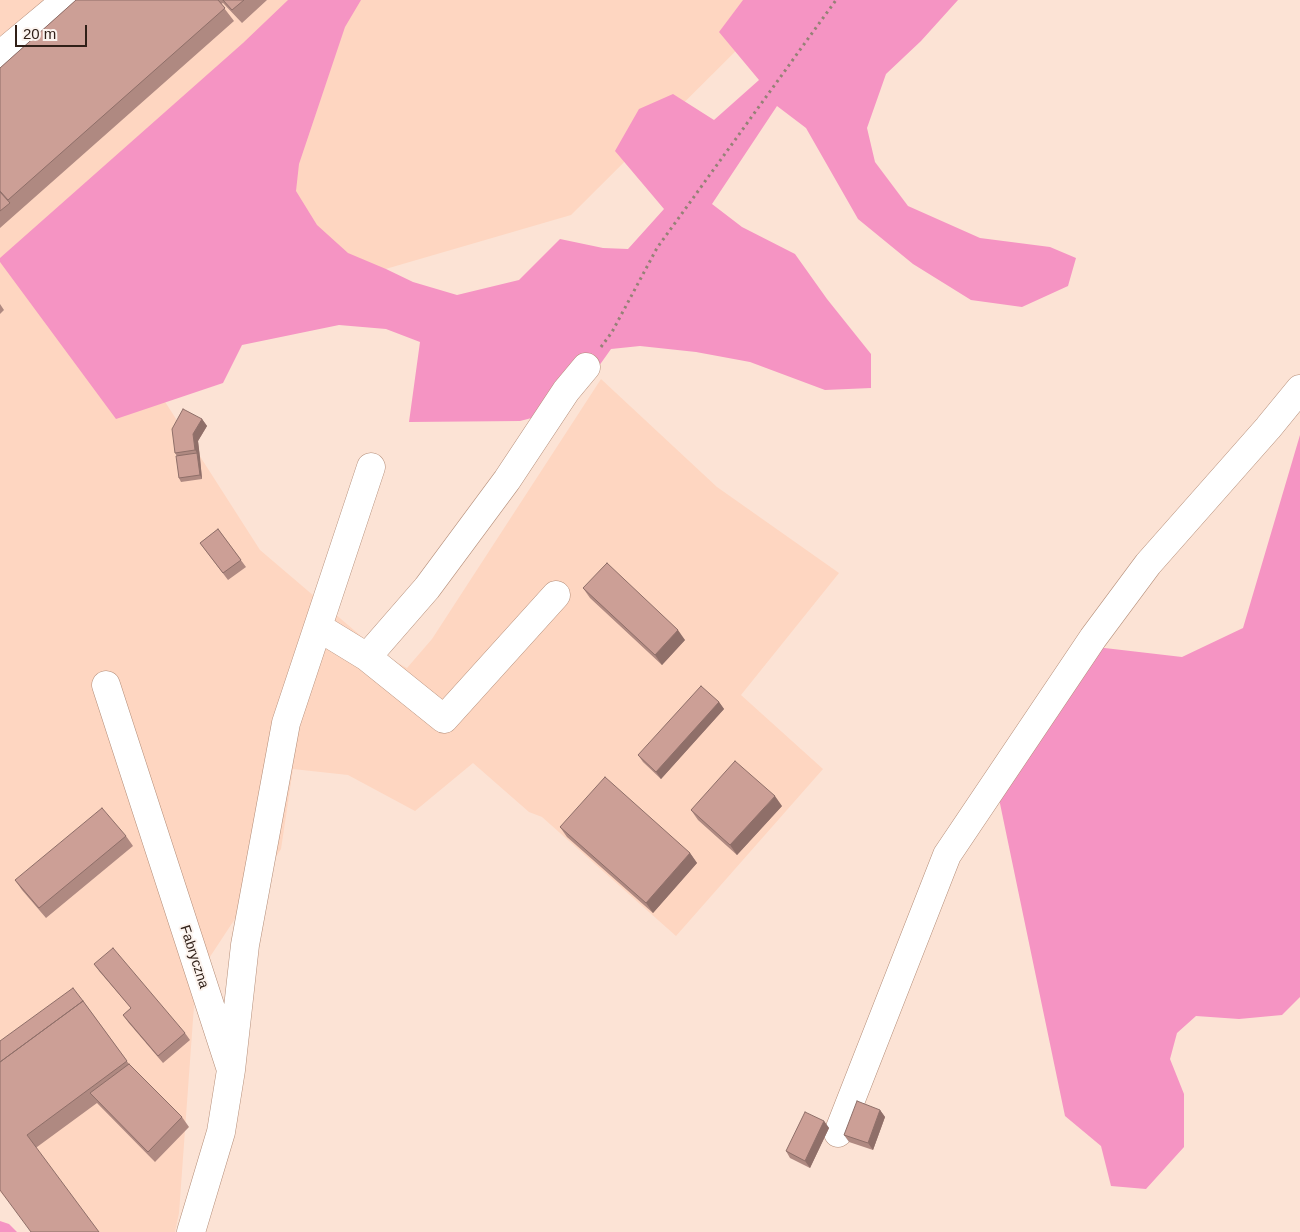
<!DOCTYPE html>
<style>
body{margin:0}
#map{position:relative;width:1300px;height:1232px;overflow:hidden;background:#fce3d5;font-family:Arial,sans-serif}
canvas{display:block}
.scale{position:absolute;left:15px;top:25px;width:72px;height:22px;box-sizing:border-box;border:2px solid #302018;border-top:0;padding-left:6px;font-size:15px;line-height:18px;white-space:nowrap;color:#302018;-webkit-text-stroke:4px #fcf4ef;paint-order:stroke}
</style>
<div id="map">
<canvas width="1300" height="1232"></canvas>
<div class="scale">20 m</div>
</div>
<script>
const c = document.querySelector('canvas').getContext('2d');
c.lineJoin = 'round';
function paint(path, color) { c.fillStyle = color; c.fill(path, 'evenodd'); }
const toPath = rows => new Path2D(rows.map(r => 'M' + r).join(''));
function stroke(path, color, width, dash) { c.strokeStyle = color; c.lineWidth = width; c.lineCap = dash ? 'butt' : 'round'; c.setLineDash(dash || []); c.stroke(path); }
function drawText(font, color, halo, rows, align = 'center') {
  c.font = font + ' Arial,sans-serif'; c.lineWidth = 4; c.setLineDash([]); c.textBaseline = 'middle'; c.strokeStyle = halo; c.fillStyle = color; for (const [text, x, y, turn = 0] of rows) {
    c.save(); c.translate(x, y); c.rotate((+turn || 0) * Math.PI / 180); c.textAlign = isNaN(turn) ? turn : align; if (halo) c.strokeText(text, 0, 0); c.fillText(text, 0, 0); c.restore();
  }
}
const built = toPath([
 [0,0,787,0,571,215,128,344,260,550,382,654,407,668,432,639,601,379,717,487,839,573,741,695,823,769,676,936,542,817,529,812,473,763,415,811,348,775,293,769,281,849,196,978,179,1213,175,1232,35,1232,0,1192]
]);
const forest = toPath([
 [288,0,361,0,345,27,299,164,296,191,317,225,348,253,386,269,413,282,457,295,519,280,560,239,603,248,628,249,664,209,615,151,639,109,673,94,714,120,759,80,719,32,743,0,958,0,921,41,886,74,867,128,875,162,908,206,980,238,1050,247,1076,258,1068,286,1022,307,971,300,913,264,858,219,806,128,777,106,712,204,742,227,795,254,827,299,871,354,871,388,825,390,750,362,696,352,640,346,611,349,584,387,547,414,520,421,409,422,420,342,386,329,339,325,242,345,223,383,116,419,0,262,0,258,243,43],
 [1300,435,1300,997,1282,1015,1239,1019,1196,1016,1177,1033,1170,1059,1184,1094,1184,1147,1146,1189,1111,1186,1101,1146,1065,1116,998,794,1096,647,1182,657,1243,628],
 [0,1221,9,1224,17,1232,0,1232]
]);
const path = toPath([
 [601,347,612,332,657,248,836,0]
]);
const minor = toPath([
 [0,55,66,0],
 [318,627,367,657,444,719,556,595],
 [367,657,427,588,507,480,566,391,586,367],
 [106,685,231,1070,221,1132,191,1232],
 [231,1070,245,945,286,723,371,467],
 [838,1133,947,855,1093,638,1148,564,1268,428,1300,389]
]);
const wall = toPath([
 [76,0,267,0,242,23,223,3,221,4,234,21,0,228,0,68],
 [0,304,4,310,0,314],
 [202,419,207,426,198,441,202,479,181,482,179,478,177,456,175,453],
 [218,529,246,567,228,580,200,543],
 [583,588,685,640,662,665,590,598],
 [719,702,724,709,661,779,643,762,638,755],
 [782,806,737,855,698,820,691,810],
 [560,827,690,853,697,863,653,913,567,837],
 [126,836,133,846,46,918,22,890,15,880],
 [94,964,185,1033,190,1040,163,1063,128,1022,123,1015,131,1008,99,971],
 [83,1001,129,1064,182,1117,189,1127,155,1162,97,1103,37,1147,0,1190],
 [880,1110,885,1117,873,1150,849,1142,844,1135],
 [824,1121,829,1128,810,1168,790,1158,786,1151]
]);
const shadedWall = toPath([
 [202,419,207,426,198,441,200,457,195,450,193,434],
 [197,453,200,457,202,479,200,475],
 [678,630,685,640,662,665,655,655],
 [719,702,724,709,661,779,656,772],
 [775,796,782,806,737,855,730,845],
 [690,853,697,863,653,913,646,903],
 [880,1110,885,1117,873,1150,868,1143],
 [824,1121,829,1128,810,1168,805,1161]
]);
const building = toPath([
 [76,0,218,0,225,8,8,200,0,191,0,68,76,0],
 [223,0,244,0,232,10,223,0],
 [0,192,10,203,0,211,0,192],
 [183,409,202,419,193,434,195,450,175,453,172,429,183,409],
 [197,453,200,475,179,478,176,456,197,453],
 [218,529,241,560,223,573,200,543,218,529],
 [607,563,678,630,655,655,583,588,607,563],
 [701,686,719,702,656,772,638,755,701,686],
 [735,761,775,796,730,845,691,810,735,761],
 [605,777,690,853,646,903,560,827,605,777],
 [102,808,126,836,39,908,15,880,102,808],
 [113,948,185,1033,158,1056,123,1015,131,1008,94,964,113,948],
 [73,988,83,1001,0,1062,0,1041,73,988],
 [83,1001,127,1061,27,1135,99,1232,31,1232,0,1190,0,1062,83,1001],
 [129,1064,182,1117,148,1152,90,1093,129,1064],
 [857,1101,880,1110,868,1143,844,1135,857,1101],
 [805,1112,824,1121,805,1161,786,1151,805,1112]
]);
const streetNames = [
 ["Fabryczna",194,957,72]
];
paint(built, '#fed6c1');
paint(forest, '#f594c3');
stroke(minor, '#b48d78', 29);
stroke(path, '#958176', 3, [2.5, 4]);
stroke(minor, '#fff', 28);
paint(wall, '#af8981');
paint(shadedWall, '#8f6f69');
paint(building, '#cc9f96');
stroke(building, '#8f6f69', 1);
drawText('14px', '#302018', '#fcf4ef', streetNames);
</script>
